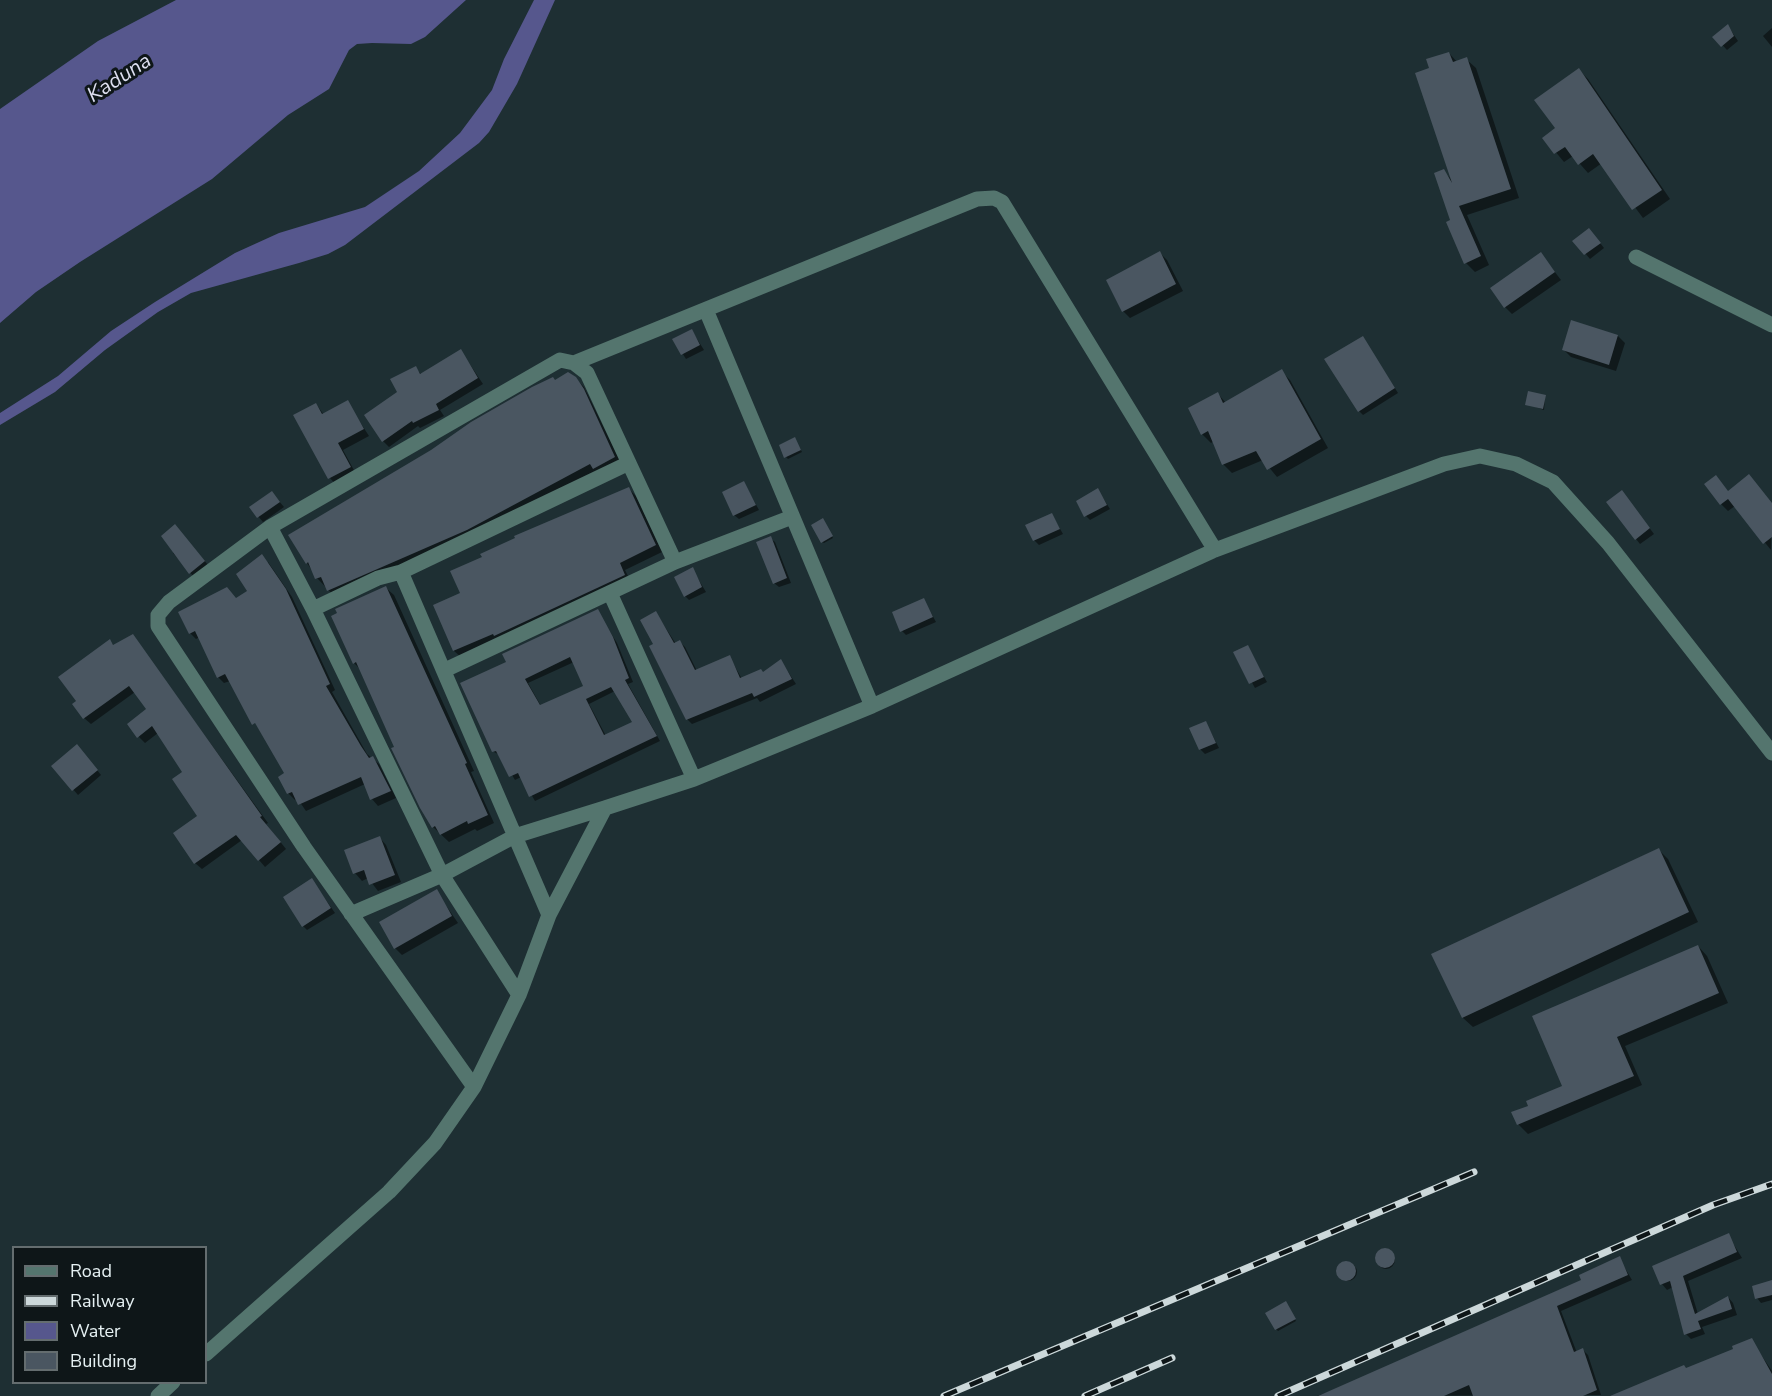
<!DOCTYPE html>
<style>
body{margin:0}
#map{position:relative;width:1772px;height:1396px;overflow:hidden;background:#1e2f33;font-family:"Nunito Sans",sans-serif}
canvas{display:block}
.legend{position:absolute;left:12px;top:1246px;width:195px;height:138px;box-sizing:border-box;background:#0e1618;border:2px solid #646d6f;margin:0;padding:8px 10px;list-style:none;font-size:18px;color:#e5f0f2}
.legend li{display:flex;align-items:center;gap:12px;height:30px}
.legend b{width:30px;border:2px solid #646d6f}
</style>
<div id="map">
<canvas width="1772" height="1396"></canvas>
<ul class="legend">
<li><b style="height:8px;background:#54756e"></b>Road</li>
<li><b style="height:8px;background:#ccd8da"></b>Railway</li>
<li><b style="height:16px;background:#56578d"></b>Water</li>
<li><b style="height:16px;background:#4a5661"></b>Building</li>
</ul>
</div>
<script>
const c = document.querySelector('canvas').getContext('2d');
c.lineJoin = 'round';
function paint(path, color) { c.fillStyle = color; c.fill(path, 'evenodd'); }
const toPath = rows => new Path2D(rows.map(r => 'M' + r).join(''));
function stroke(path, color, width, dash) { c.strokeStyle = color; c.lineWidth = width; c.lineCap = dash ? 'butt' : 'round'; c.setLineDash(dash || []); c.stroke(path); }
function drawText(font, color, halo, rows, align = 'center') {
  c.font = font + ' "Nunito Sans",sans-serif'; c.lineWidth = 6; c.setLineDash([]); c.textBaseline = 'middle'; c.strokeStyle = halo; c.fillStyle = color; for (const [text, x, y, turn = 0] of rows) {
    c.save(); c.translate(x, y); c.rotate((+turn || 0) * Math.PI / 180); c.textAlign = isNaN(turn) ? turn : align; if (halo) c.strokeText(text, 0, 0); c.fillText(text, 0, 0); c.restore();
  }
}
const water = toPath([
 [176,0,466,0,425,37,411,44,372,43,357,44,349,50,329,89,288,115,212,179,80,262,36,292,0,323,0,109,98,41],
 [534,0,555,0,517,84,489,132,479,143,345,245,328,254,299,263,191,293,158,312,105,350,55,392,0,425,0,413,58,376,111,331,155,302,235,253,279,233,365,207,419,171,460,133,492,90,504,59]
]);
const shadow = toPath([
 [1728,26,1738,41,1727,50,1715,37],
 [1772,28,1772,47,1763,36],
 [1449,53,1457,62,1466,59,1476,68,1519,198,1467,215,1489,265,1475,272,1466,263,1451,221,1443,171,1452,180,1431,69],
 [1579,70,1588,79,1670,199,1643,218,1602,163,1588,173,1573,156,1564,162,1544,138,1557,129],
 [1593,234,1604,248,1590,259,1575,241],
 [1160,253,1167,260,1183,291,1130,318,1123,311],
 [1541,254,1561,280,1512,314,1505,307],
 [692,331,704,350,686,359,674,340],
 [1618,336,1625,343,1616,371,1571,357,1564,350],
 [1363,338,1398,393,1363,415,1359,411],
 [461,351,483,384,440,410,444,416,420,428,418,426,389,447,383,441,399,393,415,368,422,375],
 [1281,371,1290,380,1328,448,1277,477,1263,460,1232,473,1223,464,1214,441,1211,443,1202,434,1218,394,1226,403],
 [575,378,584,387,622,465,336,598,317,578,307,563,556,381],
 [1545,397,1544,410,1527,404],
 [347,402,369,436,343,450,356,474,336,485,330,478,316,404,324,415],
 [795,439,802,452,788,459,786,457],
 [744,483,759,510,739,519,734,515],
 [629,489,636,496,662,552,625,570,631,582,461,657,454,651,435,606,461,594],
 [1098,490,1110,509,1090,520,1086,516],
 [1729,492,1772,503,1771,550,1735,506,1728,511,1721,504],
 [272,493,284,507,263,522,251,508],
 [1626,497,1654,534,1640,544,1636,539],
 [1052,515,1063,534,1039,545,1034,540],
 [824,521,833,538,824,543,822,542],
 [178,530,208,565,194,577,173,553],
 [770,538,775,542,791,583,779,587,774,583],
 [268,562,292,597,335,690,332,692,367,754,379,764,396,798,378,806,372,799,365,784,306,811,297,798,295,800,288,793,286,774,230,681,224,683,218,677,200,637,196,639,190,633,249,591],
 [692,569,706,592,689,600,685,596],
 [386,588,394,595,474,771,471,772,494,823,477,831,475,829,449,842,433,827,362,671,354,663],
 [924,600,936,622,906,635,902,631],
 [597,611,617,643,633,682,628,684,660,741,535,801,521,777,515,780,500,755,494,752,508,662],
 [574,662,585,687,541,706,528,683],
 [615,691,634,722,606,736,589,704],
 [656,613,676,644,680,642,685,647,697,671,729,656,742,679,764,673,781,661,796,684,760,702,757,698,692,724,687,719,655,644],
 [133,636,268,823,266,824,286,849,265,867,242,840,202,869,195,863,199,817,184,773,158,733,145,743,139,737,148,710,135,692,91,724,84,718,78,701,109,641,114,646],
 [1247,647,1267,682,1255,688,1235,652],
 [1206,723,1219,748,1205,754,1200,749],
 [81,750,101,775,78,795,53,766],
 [379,837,386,845,401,882,378,891,368,878,362,881,355,873,346,851],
 [1658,849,1668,859,1698,922,1473,1027,1463,1018,1433,954],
 [312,880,335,913,307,930,303,926],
 [436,891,458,923,402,955,395,948],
 [1698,946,1707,956,1728,1003,1625,1046,1642,1085,1528,1134,1519,1125,1513,1113,1530,1107,1564,1087],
 [1728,1235,1742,1258,1688,1281,1698,1314,1728,1297,1733,1303,1737,1315,1702,1327,1705,1334,1691,1339,1686,1334,1673,1287,1667,1290,1662,1284,1654,1267],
 '1377 1260a9 9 0 1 1 18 0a9 9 0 1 1-18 0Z',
 [1619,1258,1632,1280,1561,1311,1577,1353,1583,1350,1588,1355,1601,1395,1317,1396,1370,1377,1583,1281],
 '1339 1272a9 9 0 1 1 18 0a9 9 0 1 1-18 0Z',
 [1772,1282,1772,1300,1761,1303,1757,1298],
 [1288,1305,1296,1321,1278,1331,1276,1329],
 [1751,1340,1772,1371,1772,1396,1620,1396,1735,1350]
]);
const building = toPath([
 [1728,24,1734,36,1721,47,1712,37],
 [1449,52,1453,62,1467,57,1511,189,1459,206,1481,256,1464,264,1446,222,1450,220,1434,173,1444,169,1452,183,1415,73,1429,68,1426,59],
 [1579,68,1662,190,1632,210,1593,154,1578,165,1565,147,1554,154,1542,138,1555,128,1534,100],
 [1589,228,1601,243,1584,255,1572,241],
 [1160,251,1176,284,1122,312,1106,280],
 [1541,252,1555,272,1504,308,1490,288],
 [1571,320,1618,335,1609,365,1562,350],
 [692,329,700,345,681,355,672,339],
 [1363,336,1395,388,1358,412,1324,359],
 [461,349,478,378,436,404,439,410,413,423,412,421,382,442,364,415,397,392,390,379,416,366,420,374],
 [1282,369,1321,439,1267,470,1256,451,1222,465,1208,431,1201,435,1188,408,1218,392,1223,403],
 [568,372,576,377,584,389,615,457,593,469,590,464,467,530,327,591,321,577,315,579,308,562,306,564,288,535,431,450,471,422,532,387,553,377,555,380],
 [1528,391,1546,395,1543,409,1525,405],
 [348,400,364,429,338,443,351,467,328,479,293,415,316,403,322,414],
 [795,437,801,450,784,458,779,445],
 [1749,474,1772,503,1772,537,1763,544,1728,499,1720,505,1704,484,1716,475,1728,491],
 [744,481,756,505,733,516,722,492],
 [629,487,656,545,620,563,625,575,494,636,493,634,453,651,433,605,460,593,450,571,482,557,480,554,515,538,514,536],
 [1098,488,1107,505,1084,517,1076,501],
 [1622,490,1650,528,1635,540,1606,502],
 [272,491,280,502,257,518,249,507],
 [1052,513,1060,529,1033,541,1025,525],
 [823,518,833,536,821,543,811,525],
 [175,524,205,561,189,574,161,536],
 [771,536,787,578,773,584,756,542],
 [262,554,286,589,330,684,326,686,361,746,369,758,373,756,391,791,370,800,361,777,298,805,292,792,287,794,278,777,284,773,255,723,252,725,225,674,217,678,195,631,189,634,178,612,227,587,236,598,247,591,236,574],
 [693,567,702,587,684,597,674,577],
 [386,586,467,763,465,764,488,815,468,824,467,821,440,835,435,826,432,828,420,808,391,748,394,747,356,662,353,664,331,616,337,613,335,609],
 [924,598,933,617,900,632,892,612],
 [598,609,613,637,629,678,625,680,657,736,529,797,518,773,509,777,496,751,492,752,460,683,506,662,502,654],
 [570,657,583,686,540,705,525,679],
 [611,687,632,722,604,735,586,699],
 [656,611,674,643,680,640,695,670,730,655,740,678,761,669,763,672,781,659,792,679,754,697,752,693,686,720,649,646,653,644,640,620],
 [133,634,262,816,260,817,281,842,258,861,236,835,194,864,173,833,197,816,172,779,182,772,152,726,137,738,127,724,146,709,129,686,83,719,72,704,76,701,58,677,110,639,113,645],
 [1248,645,1264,677,1249,684,1233,652],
 [1206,721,1216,743,1199,750,1189,728],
 [77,744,98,770,72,791,51,766],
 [380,836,395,875,369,885,364,870,353,874,344,850],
 [1659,848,1689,912,1462,1018,1431,954],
 [312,878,331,908,302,927,283,897],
 [437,889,452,916,394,949,379,922],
 [1698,945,1719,993,1617,1037,1634,1076,1517,1125,1511,1112,1528,1106,1526,1101,1562,1086,1532,1016],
 [1729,1233,1737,1252,1683,1276,1695,1314,1728,1296,1732,1309,1698,1321,1701,1329,1684,1335,1670,1281,1660,1285,1652,1266],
 '1375 1258a10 10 0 1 1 20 0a10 10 0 1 1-20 0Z',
 [1620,1256,1628,1275,1557,1306,1574,1352,1583,1348,1597,1390,1583,1396,1473,1396,1469,1385,1444,1396,1318,1396,1581,1280,1579,1275],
 '1336 1271a10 10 0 1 1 20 0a10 10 0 1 1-20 0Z',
 [1772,1280,1772,1295,1755,1299,1752,1286],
 [1286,1301,1296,1319,1275,1330,1265,1313],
 [1752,1338,1772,1374,1772,1396,1610,1396,1684,1365,1686,1368,1733,1349,1732,1346]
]);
const minor = toPath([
 [1636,257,1772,325],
 [706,310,872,706],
 [574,363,977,199,994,198,1002,202,1215,550],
 [270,527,313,609,442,875,519,995],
 [401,572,549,915],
 [610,593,694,779],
 [313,609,378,578,401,572,629,463],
 [445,670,675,562,792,517],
 [351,914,442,875,515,836,605,808],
 [474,1087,304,847,158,626,158,615,169,602,270,527,560,360,574,363,587,373,675,562],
 [206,1354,389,1192,435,1143,474,1087,519,995,549,915,605,808,694,779,872,706,1215,550,1444,464,1480,456,1516,464,1553,482,1608,543,1772,753],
 [158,1396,173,1382]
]);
const rail = toPath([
 [944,1396,1474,1172],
 [1085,1396,1172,1358],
 [1278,1396,1713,1205,1772,1184]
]);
const waterNames = [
 ["Kaduna",120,79,-33]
];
paint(water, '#56578d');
paint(shadow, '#0007');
paint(building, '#4a5661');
stroke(minor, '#54756e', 15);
stroke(rail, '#ccd8da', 7);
stroke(rail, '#0e1618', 4.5, [14]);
drawText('italic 21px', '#dddff0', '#0e1618', waterNames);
</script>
